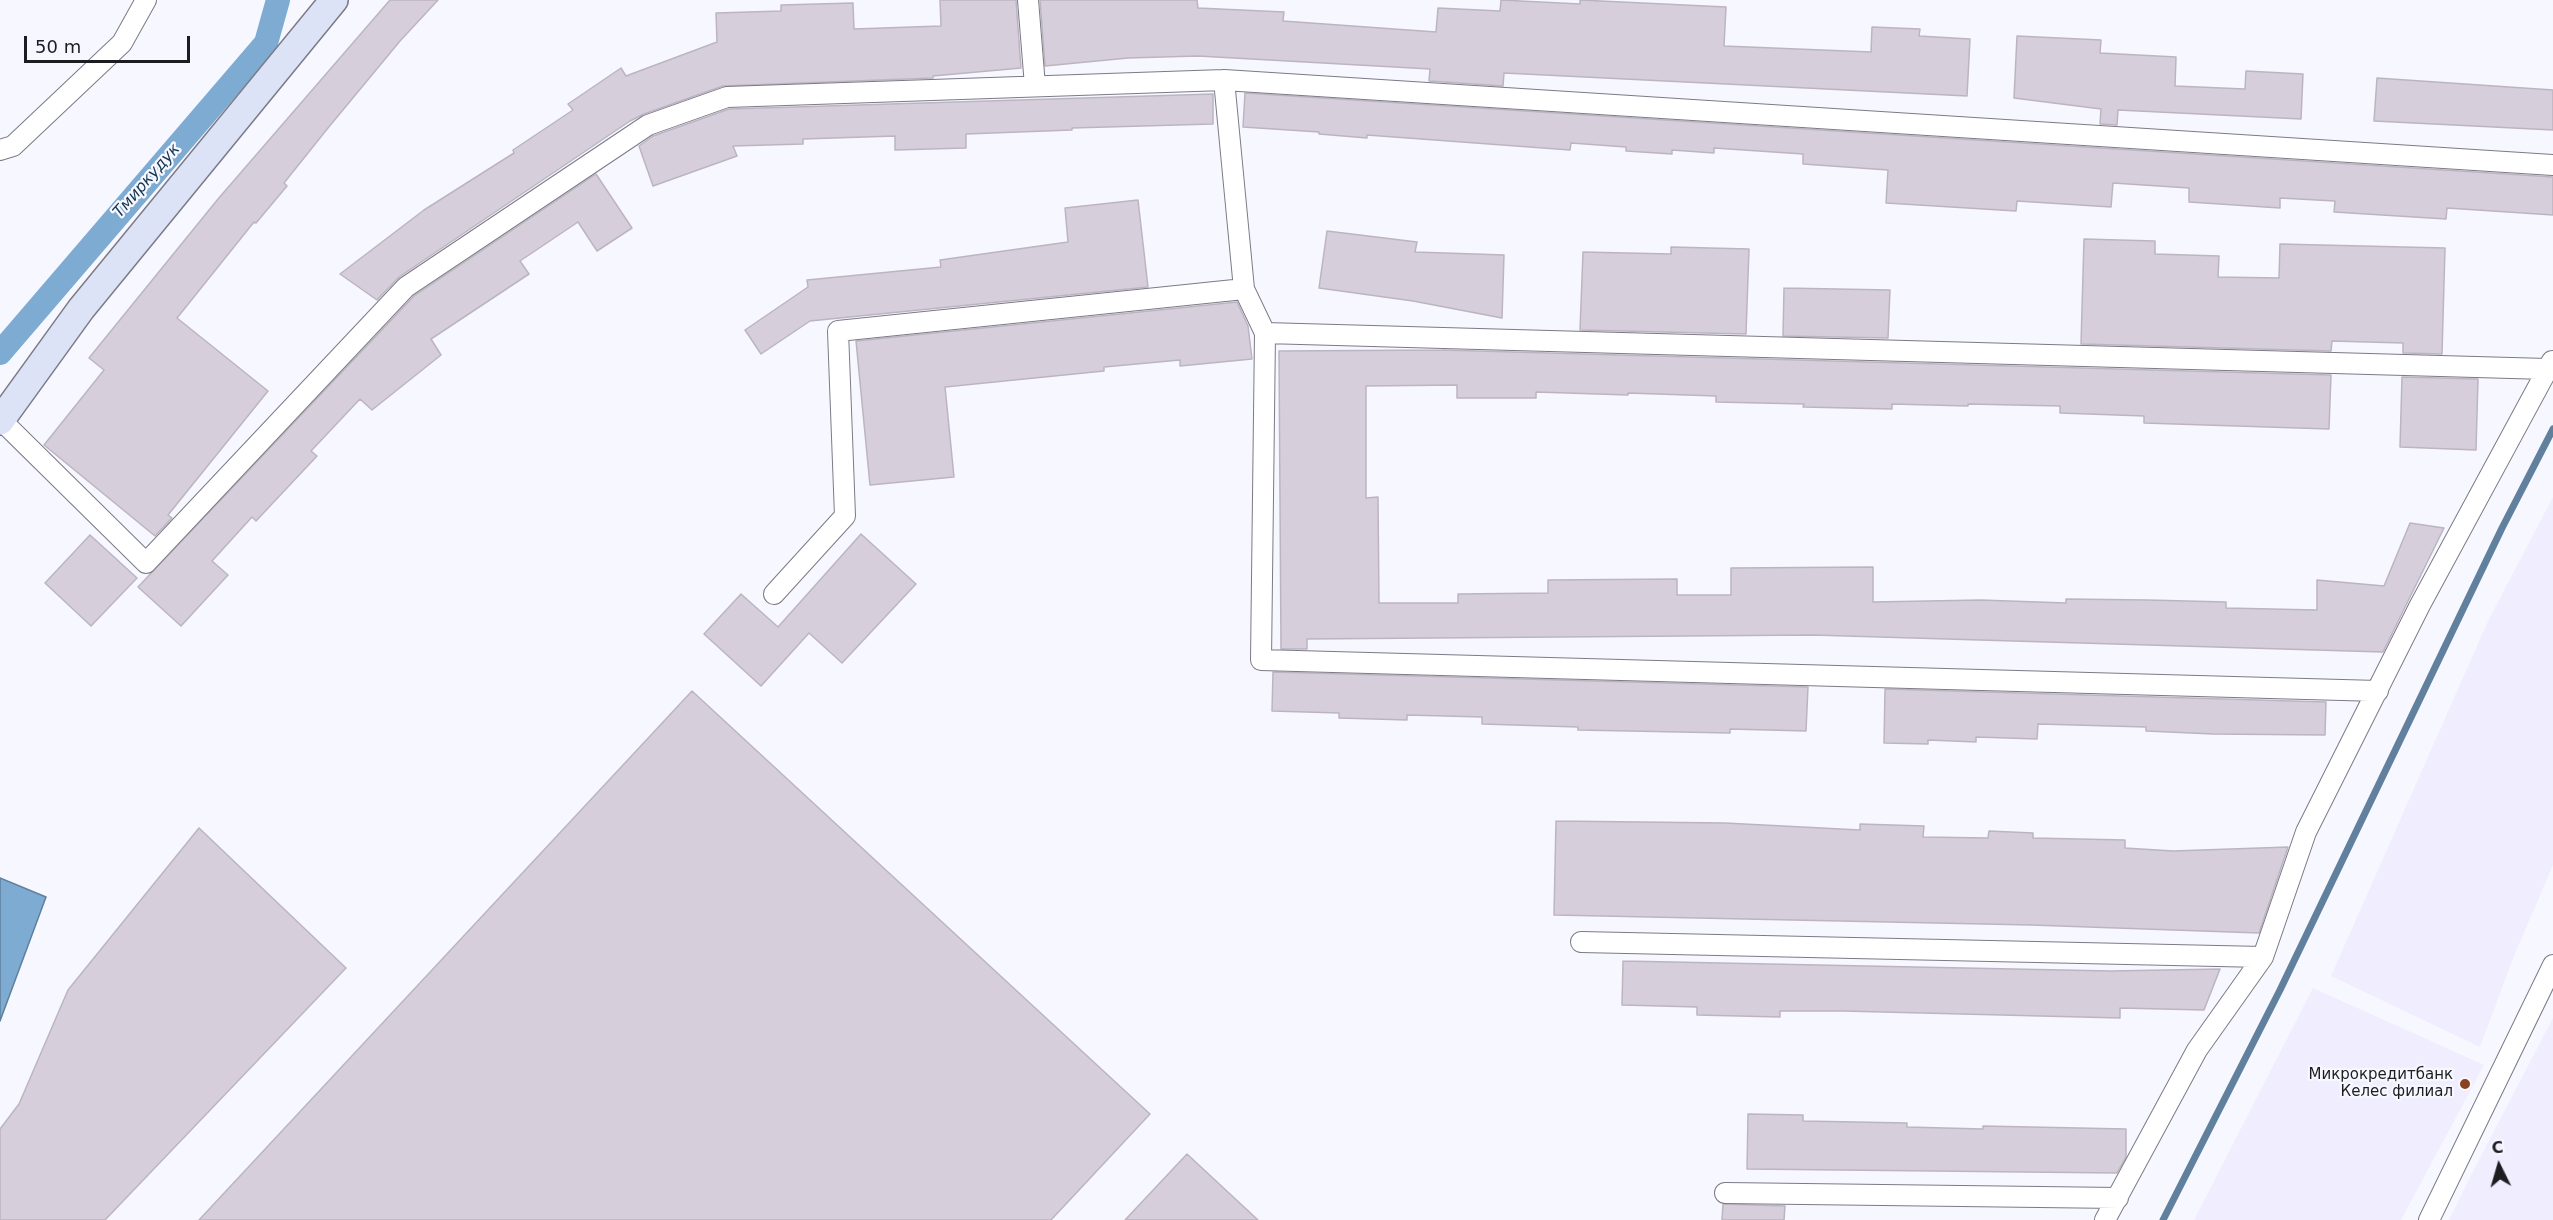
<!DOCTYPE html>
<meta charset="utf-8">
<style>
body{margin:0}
#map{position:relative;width:2553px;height:1220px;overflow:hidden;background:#f7f7ff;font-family:"DejaVu Sans",sans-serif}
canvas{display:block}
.north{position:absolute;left:2469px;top:1136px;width:60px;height:60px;-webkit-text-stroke:4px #f7f7ff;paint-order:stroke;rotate:355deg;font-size:16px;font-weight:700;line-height:24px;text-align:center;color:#1c1c21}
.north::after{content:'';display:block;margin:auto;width:21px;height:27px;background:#1c1c21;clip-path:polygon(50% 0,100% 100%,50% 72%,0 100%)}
.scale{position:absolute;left:24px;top:36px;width:166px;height:27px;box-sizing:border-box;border:3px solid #1c1c21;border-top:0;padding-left:8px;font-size:18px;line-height:21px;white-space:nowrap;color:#1c1c21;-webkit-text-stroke:4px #f7f7ff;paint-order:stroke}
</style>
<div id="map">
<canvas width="2553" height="1220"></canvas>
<div class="north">С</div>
<div class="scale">50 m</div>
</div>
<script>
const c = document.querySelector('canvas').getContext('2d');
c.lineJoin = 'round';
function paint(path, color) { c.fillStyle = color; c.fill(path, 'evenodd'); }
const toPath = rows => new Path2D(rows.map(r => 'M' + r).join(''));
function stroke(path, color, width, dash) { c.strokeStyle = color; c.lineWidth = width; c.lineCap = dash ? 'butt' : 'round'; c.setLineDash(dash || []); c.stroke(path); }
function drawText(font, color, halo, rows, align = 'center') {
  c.font = font + ' "DejaVu Sans",sans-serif'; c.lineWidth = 4.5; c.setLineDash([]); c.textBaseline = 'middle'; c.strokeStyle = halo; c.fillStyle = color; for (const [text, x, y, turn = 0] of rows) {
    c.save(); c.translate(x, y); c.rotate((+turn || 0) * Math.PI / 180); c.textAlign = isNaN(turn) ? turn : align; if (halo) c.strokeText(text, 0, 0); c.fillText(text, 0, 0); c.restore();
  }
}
const built = toPath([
 [2553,497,2553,865,2514,956,2480,1047,2331,976,2489,619],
 [2313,988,2484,1065,2401,1220,2194,1220],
 [2553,1018,2553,1220,2449,1220,2472,1173]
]);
const water = toPath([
 [0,878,46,897,0,1021,0,878]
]);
const stream = toPath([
 [2163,1220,2280,990,2502,528,2553,429]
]);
const canal = toPath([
 [0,353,266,43,278,0]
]);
const building = toPath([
 [390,0,438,0,400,41,328,128,284,183,287,186,256,223,254,222,177,318,268,391,168,515,172,518,155,536,44,445,104,370,89,358,218,199,390,0],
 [940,0,1016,0,1021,68,933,76,933,78,723,86,644,114,630,121,399,277,377,300,340,274,424,210,514,153,513,150,573,110,568,104,621,68,626,76,717,42,716,13,781,11,781,5,853,3,854,29,941,26,940,0],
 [1040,0,1197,0,1198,8,1284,12,1283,21,1436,32,1438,8,1500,11,1501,0,1580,4,1580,0,1726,7,1724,46,1871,52,1872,27,1920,29,1919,36,1970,39,1967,96,1504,73,1503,86,1429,81,1430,69,1198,56,1128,58,1045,66,1040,0],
 [2017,36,2101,40,2100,53,2176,57,2175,86,2245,89,2246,71,2303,74,2301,119,2118,110,2117,125,2100,124,2101,109,2014,98,2017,36],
 [2377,78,2553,90,2553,130,2374,121,2377,78],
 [1245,93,2553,177,2553,215,2447,208,2446,219,2334,212,2335,201,2280,198,2280,208,2189,202,2189,188,2113,183,2111,207,2017,201,2016,211,1886,203,1888,170,1803,164,1803,154,1714,148,1714,153,1672,150,1672,154,1626,151,1626,147,1571,143,1570,150,1367,135,1367,138,1319,134,1319,132,1243,127,1245,93],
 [1213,94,1213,124,1072,128,1072,130,966,134,966,148,895,150,895,136,803,139,803,144,733,146,737,156,653,186,639,146,653,136,729,109,1213,94],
 [596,174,632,228,597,251,578,222,520,261,529,274,431,339,441,355,372,410,360,399,311,451,317,456,256,521,252,517,212,561,228,575,181,626,138,587,414,296,596,174],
 [1138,200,1148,287,810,321,761,354,745,330,808,287,807,280,941,267,940,260,1068,242,1065,208,1138,200],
 [1327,231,1417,242,1415,252,1504,255,1502,318,1413,301,1319,288,1327,231],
 [2084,239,2155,241,2155,254,2219,256,2218,277,2279,278,2280,244,2445,248,2442,354,2403,353,2403,343,2332,341,2331,351,2081,344,2084,239],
 [1671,247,1749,249,1746,334,1580,330,1583,252,1671,254,1671,247],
 [1784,288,1890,290,1888,338,1783,336,1784,288],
 [1237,302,1248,326,1252,359,1180,366,1180,360,1104,367,1104,371,945,387,954,477,870,485,856,341,1237,302],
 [1442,350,2331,375,2329,429,2144,423,2144,416,2060,413,2060,406,1968,404,1968,406,1892,404,1892,409,1803,407,1804,404,1716,402,1716,396,1628,393,1628,395,1536,392,1536,398,1457,398,1457,385,1366,386,1366,498,1378,497,1379,603,1458,603,1458,594,1548,593,1548,580,1677,579,1677,595,1731,595,1731,568,1873,567,1873,602,1981,600,2066,603,2066,599,2148,600,2226,602,2226,608,2317,610,2317,580,2384,586,2410,523,2444,528,2383,652,1812,635,1307,639,1307,649,1281,649,1279,351,1442,350],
 [2402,377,2478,379,2476,450,2400,447,2402,377],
 [861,534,916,584,842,663,809,633,761,686,704,634,741,594,778,627,861,534],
 [90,535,137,578,91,626,45,583,90,535],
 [1273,672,1808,687,1806,731,1730,729,1730,733,1578,730,1578,727,1482,724,1482,717,1407,715,1407,720,1339,718,1339,713,1272,711,1273,672],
 [1885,689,2326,702,2325,735,2213,734,2146,731,2146,727,2038,724,2037,739,1976,737,1976,742,1928,740,1928,744,1884,743,1885,689],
 [692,691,1150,1114,1051,1220,199,1220,692,691],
 [1556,821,1725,823,1860,830,1860,824,1924,826,1923,837,1988,838,1989,831,2033,833,2033,838,2125,840,2125,848,2173,851,2288,847,2259,933,2031,925,1554,915,1556,821],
 [199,828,346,968,105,1220,0,1220,0,1129,19,1104,68,990,199,828],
 [1623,961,2111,971,2220,969,2204,1010,2120,1008,2120,1018,1843,1011,1780,1011,1780,1017,1697,1015,1697,1007,1622,1005,1623,961],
 [1748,1114,1803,1115,1803,1121,1907,1123,1907,1127,1983,1129,1983,1126,2126,1129,2126,1157,2117,1173,1747,1169,1748,1114],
 [1187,1154,1258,1220,1125,1220,1187,1154],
 [1723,1204,1785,1206,1784,1220,1722,1220,1723,1204]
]);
const minor = toPath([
 [1028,0,1035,86],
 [1224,80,1244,289,1265,333,1261,660,2378,691],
 [0,150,13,146,122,43,146,0],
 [1265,333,2547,369],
 [1,420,146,563,406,287,648,125,727,97,1224,80,2553,165],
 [774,594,845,516,838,331,1244,289],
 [1581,942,2263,957],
 [1725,1193,2118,1198],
 [2105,1220,2197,1050,2263,957,2306,832,2420,605,2552,361],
 [2429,1220,2553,965]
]);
const secondary = toPath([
 [0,421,81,309,334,0]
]);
const markers = [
 [2465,1084,6,"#894120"]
];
const poiNames = [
 ["Микрокредитбанк",2453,1075],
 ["Келес филиал",2453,1092]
];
const waterNames = [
 ["Тмиркудук",147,181,-49]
];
paint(built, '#efedfe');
paint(water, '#7dabd2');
stroke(water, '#60809d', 1.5);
stroke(stream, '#60809d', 7);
stroke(canal, '#7dabd2', 24);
paint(building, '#d6ceda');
stroke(building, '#bcb5c1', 1.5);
stroke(minor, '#7c7a86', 22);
stroke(secondary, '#7c7a86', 30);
stroke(minor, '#fff', 20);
stroke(secondary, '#dce3f7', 27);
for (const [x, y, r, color] of markers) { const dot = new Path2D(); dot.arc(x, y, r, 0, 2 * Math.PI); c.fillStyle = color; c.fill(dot); stroke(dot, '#f7f7ff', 2); }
drawText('15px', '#1c1c21', '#f7f7ff', poiNames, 'right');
drawText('italic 16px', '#123550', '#f7f7ff', waterNames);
</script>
